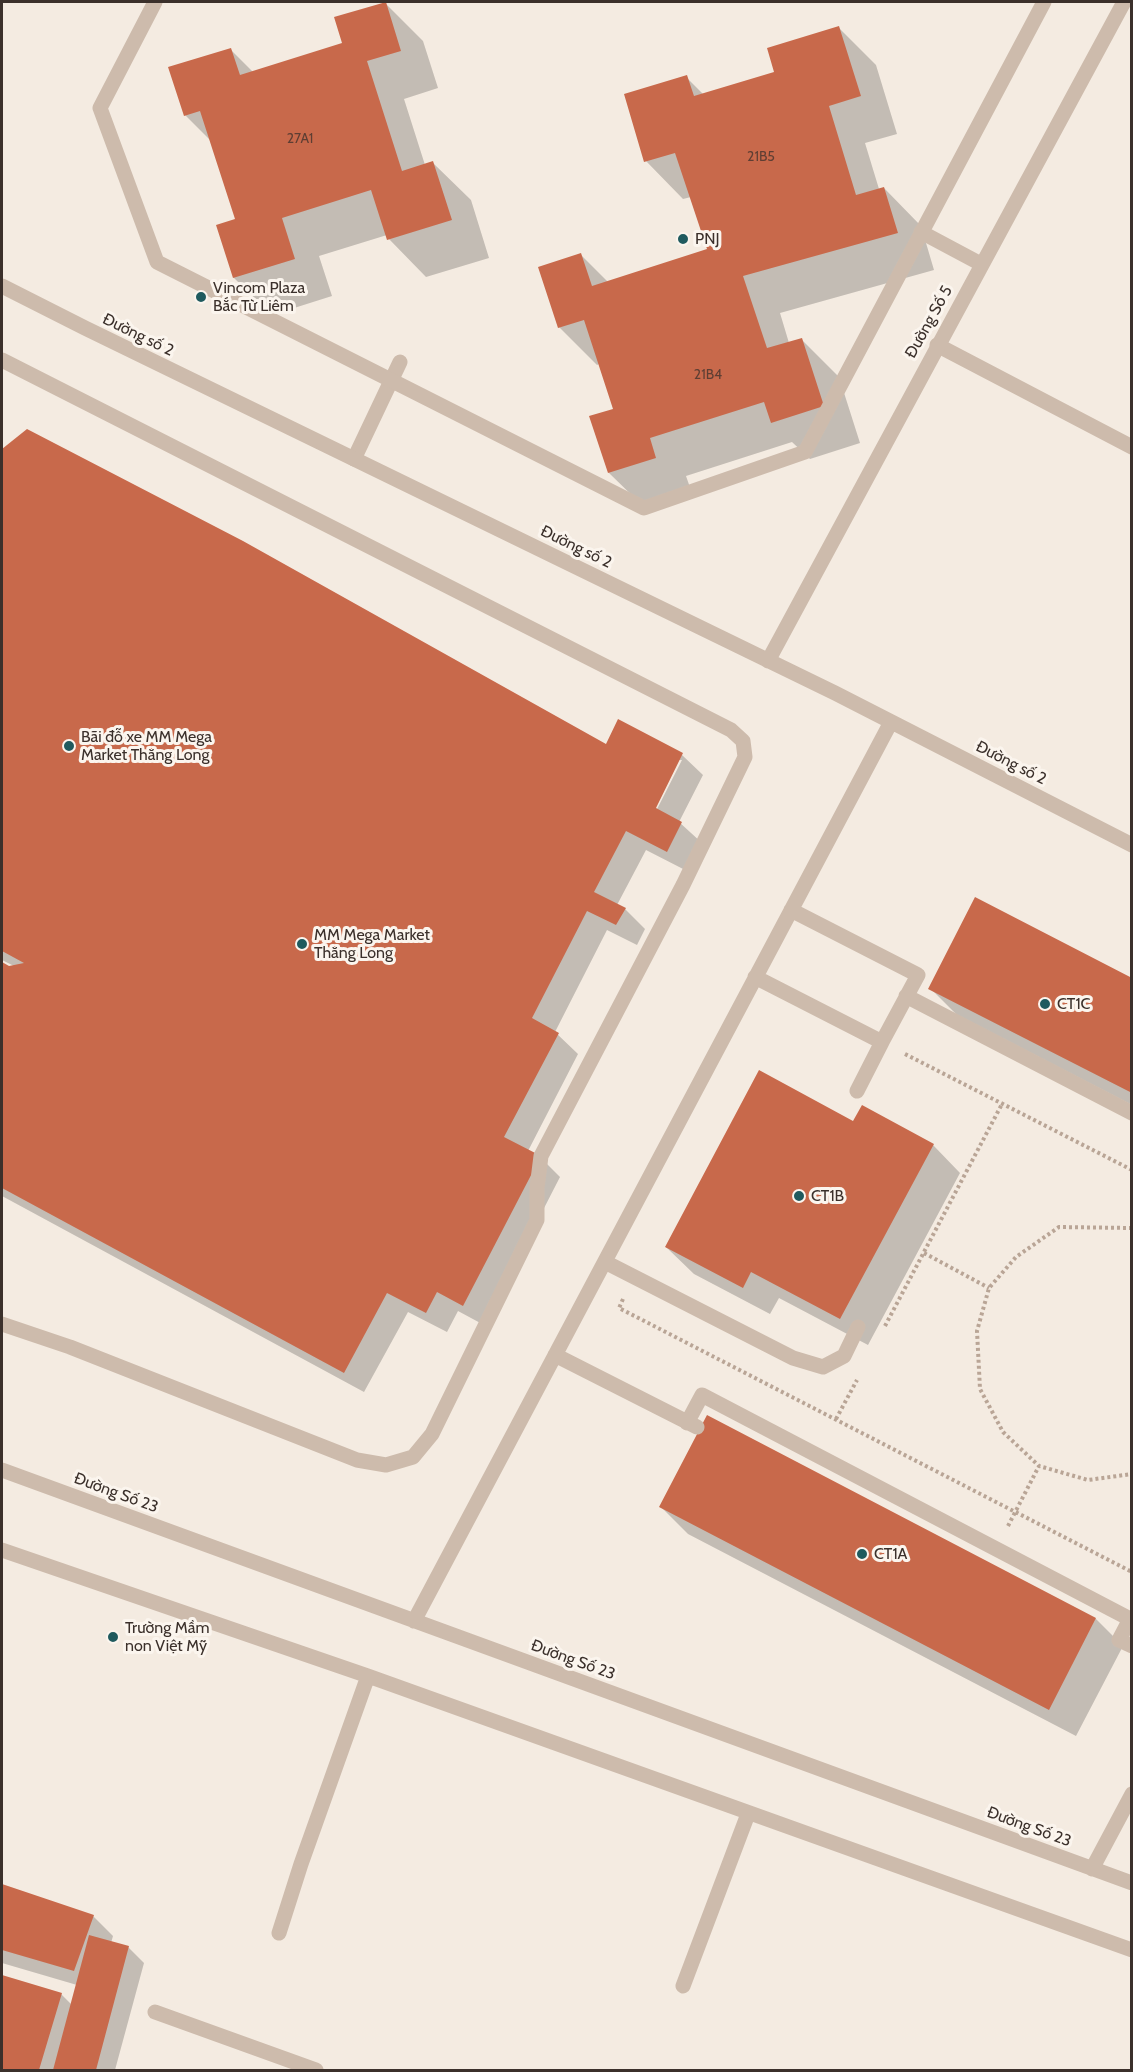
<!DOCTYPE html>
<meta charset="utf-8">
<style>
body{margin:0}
#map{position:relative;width:1133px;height:2072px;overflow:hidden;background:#f4ebe1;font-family:Cabin,sans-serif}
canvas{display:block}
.frame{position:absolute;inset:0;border:3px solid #3b302b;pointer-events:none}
</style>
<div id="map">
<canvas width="1133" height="2072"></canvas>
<div class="frame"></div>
</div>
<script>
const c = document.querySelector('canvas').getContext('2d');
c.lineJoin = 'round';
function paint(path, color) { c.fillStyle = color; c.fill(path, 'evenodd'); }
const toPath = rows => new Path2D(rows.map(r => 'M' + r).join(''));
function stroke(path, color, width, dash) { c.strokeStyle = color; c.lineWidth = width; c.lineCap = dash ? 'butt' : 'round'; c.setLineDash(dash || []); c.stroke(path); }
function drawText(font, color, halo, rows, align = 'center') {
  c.font = font + ' Cabin,sans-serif'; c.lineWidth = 6; c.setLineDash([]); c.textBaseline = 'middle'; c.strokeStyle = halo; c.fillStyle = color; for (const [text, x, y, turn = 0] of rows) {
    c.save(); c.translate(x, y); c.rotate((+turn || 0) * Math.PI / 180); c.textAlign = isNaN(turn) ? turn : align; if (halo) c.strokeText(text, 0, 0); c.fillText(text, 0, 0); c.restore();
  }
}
const shadow = toPath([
 [385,3,423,41,438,88,404,99,425,165,433,163,471,200,489,258,426,277,389,239,387,235,319,256,332,296,272,315,234,278,236,220,211,141,185,115,230,49,253,72,344,44],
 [839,28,876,65,897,134,865,143,879,189,884,188,921,226,934,270,780,313,789,343,801,339,839,377,860,443,810,459,792,442,686,476,693,496,647,510,609,473,614,410,599,364,597,365,559,327,581,255,608,282,709,250,691,197,683,199,646,161,686,77,704,95,776,73],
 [2,451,606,746,619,721,682,755,703,775,679,822,702,843,687,871,646,850,617,905,625,909,645,929,637,945,607,930,555,1032,578,1054,528,1151,540,1157,560,1177,484,1325,458,1311,447,1332,408,1312,364,1392,2,1196,2,964,8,967,14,966,2,960],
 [678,760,682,760,654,815,651,814],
 [1132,980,1132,1105,957,1015,930,988],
 [854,1123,933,1145,960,1173,868,1345,779,1298,770,1314,694,1274,666,1247],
 [707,1417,1096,1619,1123,1646,1076,1736,688,1534,661,1507],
 [2,1886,93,1916,113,1936,111,1943,128,1947,144,1963,115,2070,2,2070,2,1977,61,1994,72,2005,77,1985,2,1963]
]);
const building = toPath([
 [386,2,401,51,367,61,402,171,433,161,452,220,387,240,371,190,282,218,295,259,233,278,216,225,235,219,200,111,184,116,168,67,231,48,240,75,342,43,334,17],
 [839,26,861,96,829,106,856,195,884,187,898,233,743,276,767,348,802,338,824,406,771,423,764,402,650,438,656,458,608,473,589,416,613,409,584,320,558,328,538,267,581,253,592,286,707,249,675,153,644,162,624,94,687,75,694,96,774,72,767,48],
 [27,429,243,541,606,744,618,719,683,753,656,808,682,822,667,852,626,831,594,892,626,908,616,925,587,911,532,1018,559,1033,504,1137,541,1156,463,1306,437,1292,426,1313,387,1293,344,1373,2,1188,2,962,9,966,24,963,2,951,2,449],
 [975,897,1132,978,1132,1093,928,989],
 [759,1070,853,1121,862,1105,934,1144,840,1319,751,1272,743,1288,665,1247],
 [707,1415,1096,1618,1049,1710,659,1507],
 [2,1884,94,1915,74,1971,2,1950],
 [89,1935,129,1946,96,2070,53,2070],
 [2,1975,62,1993,39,2070,2,2070]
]);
const path = toPath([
 [905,1054,1132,1170],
 [1132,1228,1059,1227,1016,1257,989,1288,977,1331,980,1389,1003,1432,1039,1466,1088,1480,1132,1474],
 [924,1253,989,1288],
 [623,1299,619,1308,1132,1572],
 [885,1326,1002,1104],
 [836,1419,857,1380],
 [1008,1526,1039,1466]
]);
const lane = toPath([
 [937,345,1132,447],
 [2,360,731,730,743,741,745,757,683,885,541,1156,537,1188,537,1220,432,1434,413,1457,386,1465,357,1460,70,1347,2,1324],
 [354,459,400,362],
 [155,2012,316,2070]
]);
const street = toPath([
 [155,2,100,108,157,262,644,508,805,452,1044,2],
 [921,232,981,264],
 [2,286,85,328,835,693,1132,845],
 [768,661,1124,2],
 [755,977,882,1042,918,975,791,910],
 [906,996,1132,1113],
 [857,1091,882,1042],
 [605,1262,793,1358,823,1367,844,1356,858,1327],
 [555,1355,697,1427],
 [687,1423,702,1395,1130,1619,1119,1640,1132,1646],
 [2,1470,1132,1883],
 [2,1550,368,1676,1132,1950],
 [414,1621,891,722],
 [1092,1869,1132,1794],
 [279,1933,301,1864,368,1676],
 [683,1986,748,1814]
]);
const markers = [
 [683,239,6,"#1f5a5e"],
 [201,297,6,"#1f5a5e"],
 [69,746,6,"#1f5a5e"],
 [302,944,6,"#1f5a5e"],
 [1045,1004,6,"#1f5a5e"],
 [799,1196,6,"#1f5a5e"],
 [862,1554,6,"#1f5a5e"],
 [113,1637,6,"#1f5a5e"]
];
const numberNames = [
 ["27A1",300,139],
 ["21B5",761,157],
 ["21B4",708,375]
];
const poiNames = [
 ["PNJ",695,239],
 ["Vincom Plaza",213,288],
 ["Bắc Từ Liêm",213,306],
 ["Bãi đỗ xe MM Mega",81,737],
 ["Market Thăng Long",81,755],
 ["MM Mega Market",314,935],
 ["Thăng Long",314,953],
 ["CT1C",1057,1004],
 ["CT1B",811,1196],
 ["CT1A",874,1554],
 ["Trường Mầm",125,1628],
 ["non Việt Mỹ",125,1646]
];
const streetNames = [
 ["Đường Số 5",929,322,-61],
 ["Đường số 2",138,335,26],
 ["Đường số 2",576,547,26],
 ["Đường số 2",1011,763,27],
 ["Đường Số 23",116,1493,20],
 ["Đường Số 23",573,1660,20],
 ["Đường Số 23",1029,1827,20]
];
paint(shadow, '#0003');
paint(building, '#c8694b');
stroke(path, '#b9a596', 4, [3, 3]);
stroke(lane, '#cdbbac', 15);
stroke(street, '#cdbbac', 15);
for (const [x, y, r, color] of markers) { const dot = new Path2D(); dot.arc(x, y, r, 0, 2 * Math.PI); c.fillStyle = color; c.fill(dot); stroke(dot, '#fbf5ee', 2); }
drawText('14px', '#5e3e33', null, numberNames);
drawText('16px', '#3b302b', '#fbf5ee', poiNames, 'left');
drawText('16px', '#3b302b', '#fbf5ee', streetNames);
</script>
